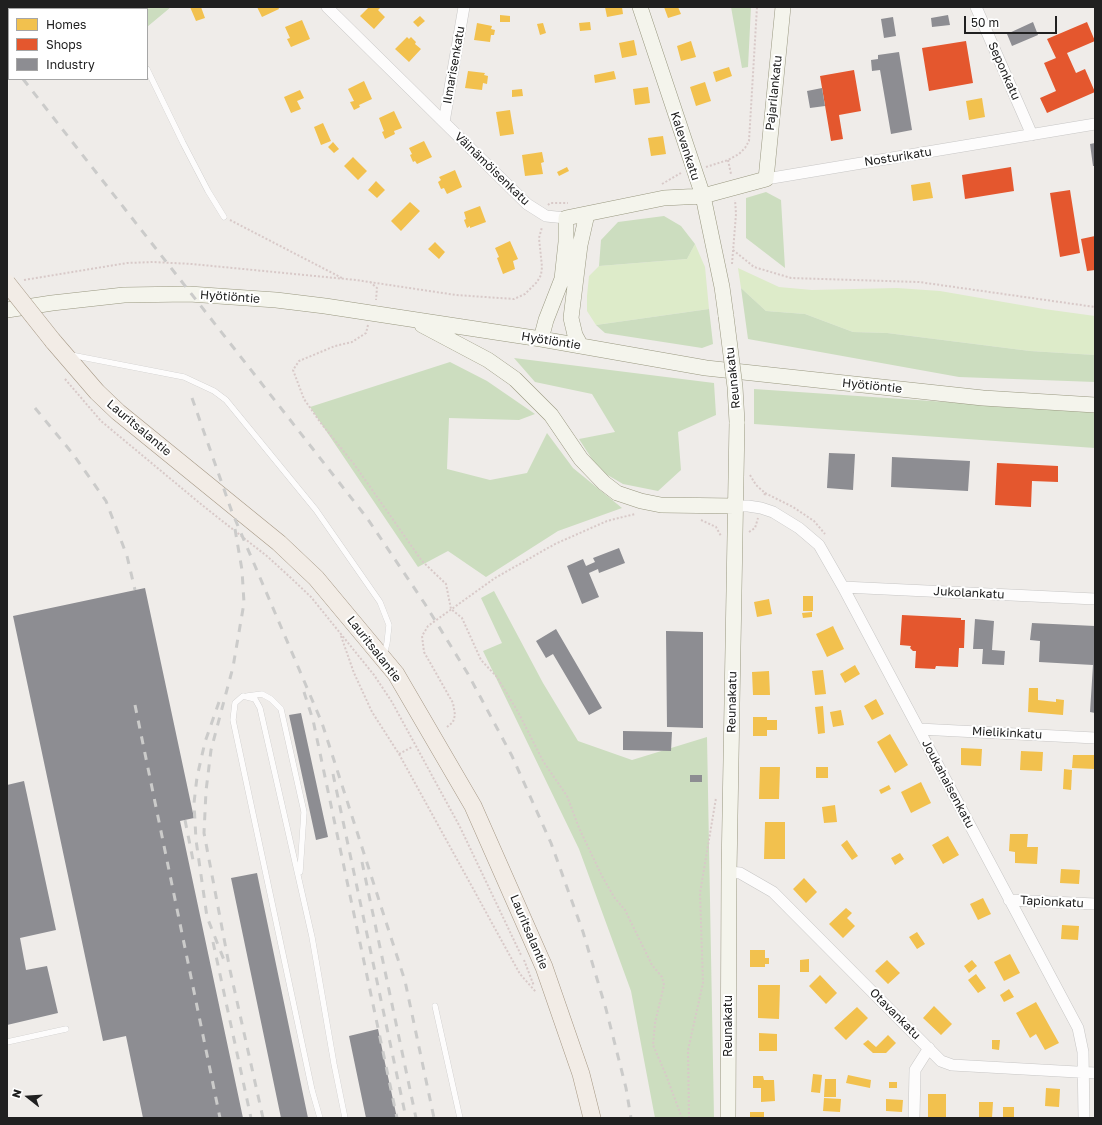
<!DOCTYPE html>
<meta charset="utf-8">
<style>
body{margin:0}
#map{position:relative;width:1102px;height:1125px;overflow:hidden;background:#efece9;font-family:"Golos Text",sans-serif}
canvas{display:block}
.frame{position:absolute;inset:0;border:8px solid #202020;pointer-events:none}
.legend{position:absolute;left:8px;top:8px;width:140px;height:72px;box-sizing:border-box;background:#fff;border:1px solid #a6a6a6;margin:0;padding:5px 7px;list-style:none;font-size:12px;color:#202020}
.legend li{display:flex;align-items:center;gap:8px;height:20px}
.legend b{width:20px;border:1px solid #a6a6a6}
.north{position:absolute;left:8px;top:1077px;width:40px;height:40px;-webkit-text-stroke:3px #fff;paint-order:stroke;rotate:287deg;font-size:11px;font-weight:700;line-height:16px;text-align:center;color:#202020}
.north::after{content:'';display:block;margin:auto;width:14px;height:18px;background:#202020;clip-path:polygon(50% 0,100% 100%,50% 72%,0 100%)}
.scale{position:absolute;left:964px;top:16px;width:93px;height:18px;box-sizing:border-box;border:2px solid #202020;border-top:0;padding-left:5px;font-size:12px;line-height:14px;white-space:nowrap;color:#202020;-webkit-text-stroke:3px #fff;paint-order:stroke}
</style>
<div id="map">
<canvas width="1102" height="1125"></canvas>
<div class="frame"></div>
<ul class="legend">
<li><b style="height:11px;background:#f2c14e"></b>Homes</li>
<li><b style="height:11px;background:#e4572e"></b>Shops</li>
<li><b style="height:11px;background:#8d8d92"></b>Industry</li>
</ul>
<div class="north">N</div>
<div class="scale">50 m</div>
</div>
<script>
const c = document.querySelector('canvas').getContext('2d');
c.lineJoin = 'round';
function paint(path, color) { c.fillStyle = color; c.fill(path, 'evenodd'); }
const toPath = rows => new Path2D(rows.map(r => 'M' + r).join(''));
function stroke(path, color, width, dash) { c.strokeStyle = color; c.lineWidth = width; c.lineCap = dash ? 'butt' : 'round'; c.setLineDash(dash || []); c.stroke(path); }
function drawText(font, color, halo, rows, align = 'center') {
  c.font = font + ' "Golos Text",sans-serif'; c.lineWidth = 4; c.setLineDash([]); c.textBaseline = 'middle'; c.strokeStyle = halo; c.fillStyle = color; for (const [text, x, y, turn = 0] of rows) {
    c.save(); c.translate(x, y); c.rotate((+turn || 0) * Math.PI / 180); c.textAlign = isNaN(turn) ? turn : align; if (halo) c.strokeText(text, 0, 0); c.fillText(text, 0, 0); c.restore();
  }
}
const grass = toPath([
 [695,244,705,267,709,309,596,325,587,311,587,296,589,276,599,266,687,259],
 [738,268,779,287,812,290,897,288,940,291,1044,309,1095,316,1095,355,1030,351,887,333,853,332,805,314,766,311,741,288]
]);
const forest = toPath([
 [107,7,171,7,147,27,147,9,109,9],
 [731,7,751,7,748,67,742,68],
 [766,192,781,200,785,268,746,238,746,198],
 [664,216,681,226,695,244,687,259,599,266,601,240,618,222],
 [741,288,766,311,805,314,853,332,887,333,1030,351,1095,355,1095,382,959,377,748,339],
 [709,309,713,344,702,348,605,333,596,325],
 [514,358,714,383,716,415,678,432,681,470,658,491,623,484,599,470,579,439,615,432,592,394,535,382],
 [450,362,487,381,535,414,519,420,449,418,447,469,490,480,527,473,547,433,573,468,622,508,558,531,486,577,448,551,418,567,310,407],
 [754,389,1095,412,1095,448,754,424],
 [494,591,543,683,578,741,632,760,707,737,714,1118,655,1118,631,991,579,849,483,651,502,643,481,598]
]);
const homes = toPath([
 [190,7,201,7,205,18,196,21],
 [257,7,278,7,279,9,262,17],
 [369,7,381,7,378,10,385,17,374,29,360,16],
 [605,7,622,7,623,14,607,17],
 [664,7,678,7,681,14,668,18],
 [500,15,510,16,510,22,500,22],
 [420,16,425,21,418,27,413,22],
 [302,20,310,39,291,47,287,39,290,38,285,27],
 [590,22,591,30,580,31,579,23],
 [477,23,492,26,491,29,495,30,494,35,491,35,490,42,474,40],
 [543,23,546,33,540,35,537,24],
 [407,37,409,39,411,37,416,42,415,44,421,49,409,62,395,49],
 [634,40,637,55,622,58,619,43],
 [691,41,696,57,681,61,677,46],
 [729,67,732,76,716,82,713,72],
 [468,71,485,73,484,75,488,76,487,84,483,83,482,90,465,88],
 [614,71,616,79,595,83,594,75],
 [364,81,372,99,359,105,360,107,354,110,350,102,354,101,348,89],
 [705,82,711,101,696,106,690,87],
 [648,87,650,103,635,105,633,89],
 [522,89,523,96,512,97,512,90],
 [300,90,304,98,297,101,301,109,291,113,284,97],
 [982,98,985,117,969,120,966,101],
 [510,110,514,134,500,136,496,112],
 [394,111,402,128,394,131,395,134,385,139,382,132,384,131,379,118],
 [323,123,331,141,321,145,314,127],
 [663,136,666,154,651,156,648,138],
 [424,141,432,157,417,164,415,161,413,162,410,155,412,154,409,148],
 [333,142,339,149,334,153,328,147],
 [542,152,544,162,541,163,543,174,525,176,522,155],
 [353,157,367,171,358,180,344,166],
 [567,167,569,171,559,176,557,172],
 [455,170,462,187,447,194,444,188,441,189,438,182,441,180,439,177],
 [376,181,385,190,377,198,368,190],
 [930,182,933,198,913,201,911,185],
 [410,202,420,211,401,231,391,221],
 [480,206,486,222,470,228,470,226,467,228,464,220,466,219,464,212],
 [510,241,518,259,513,261,515,269,503,274,497,258,499,257,495,248],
 [435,242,445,252,439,259,428,249],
 [803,596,813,596,813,611,803,611],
 [769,599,772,614,757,617,754,602],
 [812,612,812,617,803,618,802,613],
 [833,626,844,649,827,657,816,634],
 [855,665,860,674,845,683,840,674],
 [823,670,826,694,815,695,812,671],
 [769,671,770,695,753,695,752,672],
 [1029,688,1038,688,1038,700,1056,702,1056,699,1064,700,1063,715,1028,712],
 [876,699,884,714,872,720,864,706],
 [823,706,825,733,818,734,815,707],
 [841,710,844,725,833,727,830,712],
 [753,717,767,717,767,720,777,720,777,730,767,730,767,736,753,736],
 [890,734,908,765,895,773,877,742],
 [961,748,982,749,981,766,961,765],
 [1021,751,1043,752,1042,771,1020,770],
 [1073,755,1095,755,1095,769,1072,768],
 [760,767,780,767,779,799,759,799],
 [816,767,828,767,828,778,816,778],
 [1064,769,1072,770,1071,790,1063,789],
 [921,782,931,803,911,813,901,792],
 [889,785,891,789,881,794,879,790],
 [835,805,837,822,824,823,822,807],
 [765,822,785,822,785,859,764,859],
 [1010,834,1028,834,1027,847,1038,847,1037,864,1015,863,1015,852,1009,851],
 [948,836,959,855,943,864,932,845],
 [847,840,858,856,852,860,841,845],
 [900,853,904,859,895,865,891,858],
 [1061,869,1080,870,1079,884,1060,883],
 [804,878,817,892,806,903,793,889],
 [983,898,991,914,978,920,970,904],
 [846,908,852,913,847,918,855,926,843,938,829,924],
 [1062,925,1079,926,1078,940,1061,939],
 [917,932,925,944,917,949,909,937],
 [750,950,765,950,765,958,769,958,769,964,765,964,765,967,750,967],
 [1010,954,1020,973,1004,981,994,962],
 [809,959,809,972,800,972,800,960],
 [887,960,900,973,888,984,875,971],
 [972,960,977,966,969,973,964,966],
 [976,974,986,988,978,993,968,980],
 [820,975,837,993,826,1004,809,986],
 [758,985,780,985,779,1019,758,1018],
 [1009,989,1014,997,1004,1002,1000,995],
 [1036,1002,1059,1043,1045,1050,1036,1034,1030,1038,1016,1013],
 [934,1006,952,1024,941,1035,923,1018],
 [857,1007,868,1018,846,1040,834,1028],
 [759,1033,777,1034,777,1051,759,1051],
 [888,1035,896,1043,886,1053,873,1053,863,1044,868,1040,876,1047],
 [992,1040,1000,1040,999,1050,992,1049],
 [813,1074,822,1075,820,1093,811,1092],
 [848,1075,871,1080,870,1088,846,1083],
 [753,1076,763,1076,764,1080,774,1080,775,1101,761,1102,761,1088,753,1088],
 [825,1079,836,1079,836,1097,824,1097],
 [889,1082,897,1082,897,1088,889,1088],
 [1046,1088,1060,1089,1059,1107,1045,1106],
 [928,1094,946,1094,946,1118,928,1118],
 [824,1098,841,1099,840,1112,823,1111],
 [886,1099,903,1100,902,1112,886,1111],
 [979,1102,993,1102,992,1118,979,1118],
 [1003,1107,1014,1107,1014,1118,1003,1118],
 [750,1112,764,1112,764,1118,750,1118]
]);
const shops = toPath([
 [1087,22,1095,41,1067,53,1076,73,1085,69,1095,92,1047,113,1040,98,1056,91,1044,63,1056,58,1047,39],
 [966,41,973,83,929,91,922,48],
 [854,70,861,111,839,115,843,139,831,141,820,76],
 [1011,167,1014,191,965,199,962,175],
 [1070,190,1080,253,1060,257,1050,193],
 [1095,236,1095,270,1087,271,1081,239],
 [997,463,1058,466,1058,482,1032,481,1031,507,995,505],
 [902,615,961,618,961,620,965,620,964,648,959,648,958,667,936,666,935,669,915,668,916,651,913,651,910,648,911,646,900,645]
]);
const industry = toPath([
 [948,15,950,25,932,27,931,18],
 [893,17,896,36,884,38,881,19],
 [1033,22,1038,35,1012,46,1007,34],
 [899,52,912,130,891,134,880,70,872,71,871,60,878,59,878,55],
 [822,88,825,106,810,108,807,91],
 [1095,143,1095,166,1093,166,1090,144],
 [829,453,855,454,853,490,827,488],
 [892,457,970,461,968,491,891,487],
 [619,548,625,563,599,573,598,569,589,573,599,597,582,604,567,566,583,559,586,566,595,562,593,558],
 [145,588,194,818,180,821,243,1118,143,1118,126,1036,103,1041,13,616],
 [975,619,994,621,992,650,1005,651,1004,665,982,664,983,649,973,649],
 [1032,623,1095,626,1095,713,1090,712,1093,665,1039,662,1040,641,1030,640],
 [556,629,602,708,589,715,553,654,546,658,536,641],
 [666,631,703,632,703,728,667,727],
 [301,713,328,837,316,840,289,715],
 [623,731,672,732,671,751,623,750],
 [690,775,702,775,702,782,690,782],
 [24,781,56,930,20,938,26,970,47,966,58,1013,7,1025,7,785],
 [257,873,308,1118,281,1118,231,878],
 [378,1029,385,1063,397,1118,366,1118,349,1036]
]);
const path = toPath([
 [728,160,731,174],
 [706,167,728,160,739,154,745,148,749,141,757,7],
 [662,184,681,173],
 [548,205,550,203,568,203],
 [230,220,342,278],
 [733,250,754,267,791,278,919,282,1095,307],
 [732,264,736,214,735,200],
 [24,280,127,263,153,262,192,264,356,280,456,295,514,299,525,294,537,282,541,275,542,267,539,238,542,227],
 [370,282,377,288,376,300],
 [368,325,366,333,352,342,335,346,299,361,293,370,304,399,320,422,354,464,422,561,446,584,451,609,462,618,481,660,497,677,518,712,543,761,567,796,579,828,602,876,614,897,625,910,652,965,662,977,664,985,655,1023,653,1045,666,1075,682,1118],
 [65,379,101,421,202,505,268,557,291,578,311,597,374,675,392,702,460,827,521,955],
 [750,475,756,485,765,493,764,497],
 [765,493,793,507,814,521,825,534],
 [701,520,716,527,721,536],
 [749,532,755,528,758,518],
 [341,636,354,673,372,712,399,754,520,974,536,992],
 [447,727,453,722,455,715,453,703,424,652,422,636,428,626,495,578,555,544,607,521,635,514],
 [399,754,412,747],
 [524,960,534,986],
 [689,1118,688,1050,703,983,700,893,716,798]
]);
const lane = toPath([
 [115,7,116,9],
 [147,69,183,143,208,191,224,217],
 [71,355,184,377,214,391,226,400,316,510,380,602,389,625,387,643,384,654],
 [247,696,262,694,271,699,281,709,304,812,300,872],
 [435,1006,460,1118],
 [7,1042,66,1029],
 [320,1118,312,1090,233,720,235,703,243,696,255,699,260,708,312,937,334,1064,345,1118]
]);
const street = toPath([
 [327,7,527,204,546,216,566,218],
 [976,7,1032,135],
 [444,122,464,7],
 [766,179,1095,124],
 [735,506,748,506,761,508,773,512,799,528,819,545,843,587,1078,1028,1083,1052,1084,1118],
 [843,587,1095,599],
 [919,729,1095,738],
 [729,872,740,873,773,892,941,1061,952,1065,1095,1073],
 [1009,900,1095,904],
 [914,1118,915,1070,929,1048]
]);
const secondary = toPath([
 [640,7,703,196,722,287,726,316],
 [7,310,52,303,124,295,189,294,276,300,325,306,541,339,706,368,983,398,1095,405],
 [422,325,488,360,515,379,551,415,581,459,604,483,617,493,641,501,661,505,735,506],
 [541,339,546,320,562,279,566,242,566,218,664,198,703,196,766,179,783,7],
 [581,346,575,335,571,318,580,245,587,214],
 [728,1118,729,872,737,422]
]);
const primary = toPath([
 [53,341,97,392,118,412,279,543,316,578,396,674,473,806,544,967,581,1074,592,1118]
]);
const rail = toPath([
 [7,58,9,60],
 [23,79,367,518,425,604,468,674,512,756,551,843,583,932,606,1009,626,1088,631,1118],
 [192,398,232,512,322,723,405,981,434,1118],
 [35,408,73,454,106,501,127,556,135,590],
 [235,529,242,570,244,603,233,667,211,750,206,791,204,833,230,970,263,1118],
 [304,692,313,720,397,1118],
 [219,702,205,742,197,777,194,803,196,840,207,917,224,960],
 [135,705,220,1118],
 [333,774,406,1118],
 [185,820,193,860],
 [362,862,416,1118],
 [213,942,251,1118]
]);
const secondaryBridge = toPath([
 [726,316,735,387,737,422]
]);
const primaryBridge = toPath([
 [7,283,53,341]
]);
const streetNames = [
 ["Ilmarisenkatu",454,65,-80],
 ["Seponkatu",1004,71,66],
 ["Pajarilankatu",774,93,-84],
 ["Kalevankatu",685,146,72],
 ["Nosturikatu",898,157,-9],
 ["Väinämöisenkatu",492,169,44],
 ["Hyötiöntie",230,297,4],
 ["Hyötiöntie",551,341,9],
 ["Reunakatu",733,378,-96],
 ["Hyötiöntie",872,386,6],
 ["Lauritsalantie",139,428,40],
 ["Jukolankatu",969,593,3],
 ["Lauritsalantie",374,649,52],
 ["Reunakatu",732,702,-89],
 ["Mielikinkatu",1007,733,3],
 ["Joukahaisenkatu",948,784,62],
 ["Tapionkatu",1052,902,3],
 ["Lauritsalantie",529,932,67],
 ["Otavankatu",895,1014,45],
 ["Reunakatu",728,1026,-90]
];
paint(grass, '#ddebc9');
paint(forest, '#ccddbf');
paint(homes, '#f2c14e');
paint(shops, '#e4572e');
paint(industry, '#8d8d92');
stroke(lane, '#c7c6c5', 6);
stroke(street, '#c7c6c5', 12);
stroke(secondary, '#999880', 16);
stroke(primary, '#a69885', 18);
stroke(path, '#d8c9c8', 2, [2, 2]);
stroke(lane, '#fdfcfc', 5.5);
stroke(street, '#fdfcfc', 11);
stroke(secondary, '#f4f4ec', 15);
stroke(primary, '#f2ece6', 17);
stroke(rail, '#cbcbca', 3, [8, 8]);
stroke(secondaryBridge, '#999880', 16, []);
stroke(primaryBridge, '#a69885', 18, []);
stroke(secondaryBridge, '#f4f4ec', 15);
stroke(primaryBridge, '#f2ece6', 17);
drawText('12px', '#202020', '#fff', streetNames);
</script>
